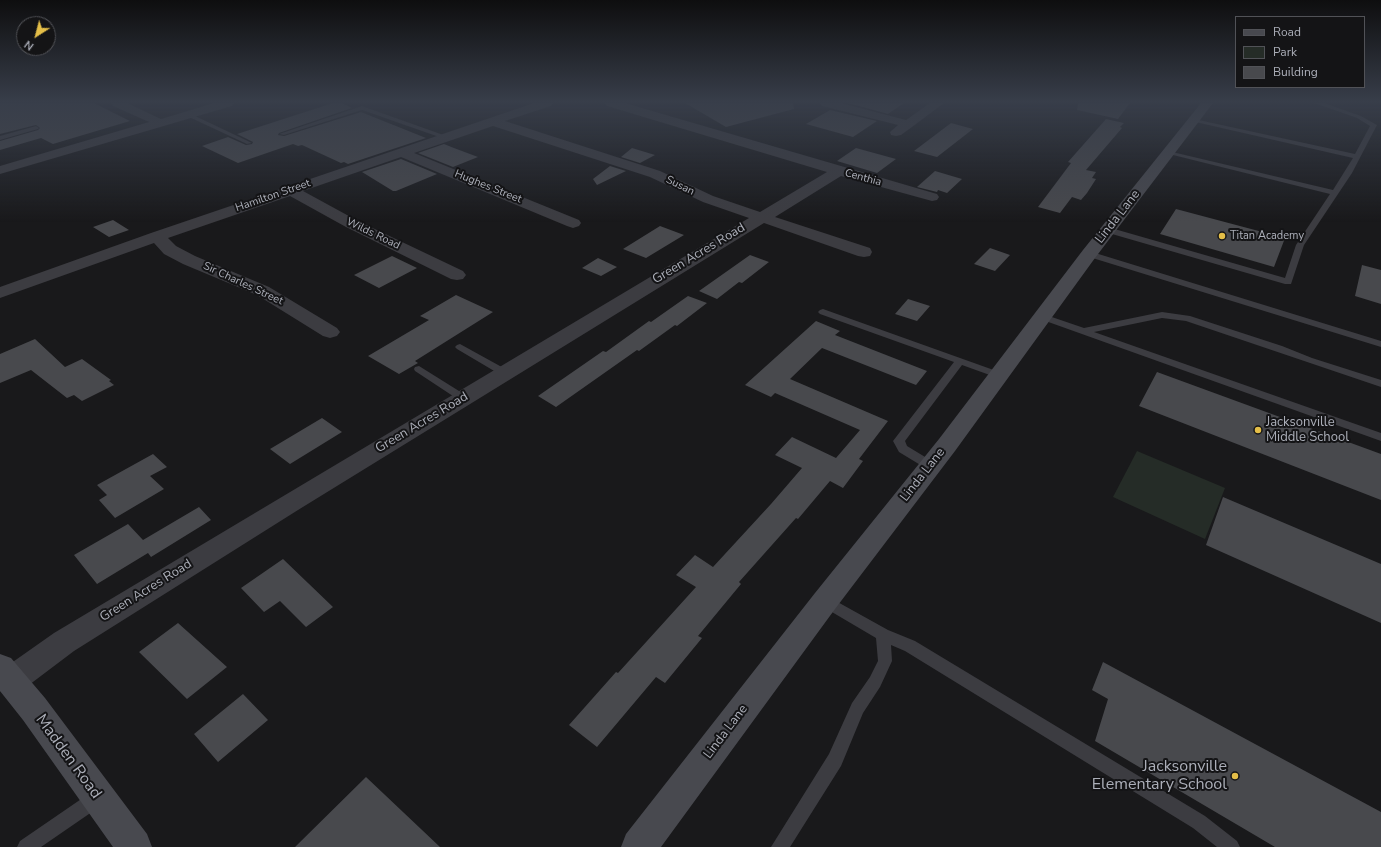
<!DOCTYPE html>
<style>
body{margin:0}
#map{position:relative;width:1381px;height:847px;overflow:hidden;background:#19191b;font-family:"Nunito Sans",sans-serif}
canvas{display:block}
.legend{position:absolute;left:1235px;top:16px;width:130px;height:72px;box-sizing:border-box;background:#141416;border:1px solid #515257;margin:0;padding:5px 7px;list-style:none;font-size:12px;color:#acafb9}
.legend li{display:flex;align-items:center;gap:8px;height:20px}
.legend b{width:20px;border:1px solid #515257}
.north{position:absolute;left:16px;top:16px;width:40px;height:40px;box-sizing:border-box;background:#141416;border:1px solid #515257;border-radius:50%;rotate:216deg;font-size:11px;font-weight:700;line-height:16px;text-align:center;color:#acafb9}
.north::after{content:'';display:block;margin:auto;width:14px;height:18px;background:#e4be48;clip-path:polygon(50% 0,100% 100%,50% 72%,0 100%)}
</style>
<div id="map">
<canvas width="1381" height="847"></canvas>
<ul class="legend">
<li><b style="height:5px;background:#48494f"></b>Road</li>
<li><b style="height:11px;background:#252c27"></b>Park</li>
<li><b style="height:11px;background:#48494d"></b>Building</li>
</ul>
<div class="north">N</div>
</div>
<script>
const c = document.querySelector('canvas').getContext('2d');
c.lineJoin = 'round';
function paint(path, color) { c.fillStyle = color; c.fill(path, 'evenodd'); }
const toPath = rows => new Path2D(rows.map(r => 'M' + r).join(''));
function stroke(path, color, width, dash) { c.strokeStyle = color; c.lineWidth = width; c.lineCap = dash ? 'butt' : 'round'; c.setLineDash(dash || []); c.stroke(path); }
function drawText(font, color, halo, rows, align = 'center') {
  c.font = font + ' "Nunito Sans",sans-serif'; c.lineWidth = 4; c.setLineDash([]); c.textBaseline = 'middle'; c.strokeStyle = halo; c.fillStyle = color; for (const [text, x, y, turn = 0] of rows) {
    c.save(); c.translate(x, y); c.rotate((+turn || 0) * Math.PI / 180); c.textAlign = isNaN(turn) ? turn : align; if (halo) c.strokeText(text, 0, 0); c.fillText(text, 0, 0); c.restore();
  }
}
const green = toPath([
 [1137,451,1225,488,1205,539,1113,497]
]);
const building = toPath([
 [0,103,94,103,130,121,53,144,41,138,0,150,0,141,38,130,40,128,36,125,0,134],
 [333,103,342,103,352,108,279,133,278,135,284,136,361,112,426,138,348,164,344,162,341,163,302,145,298,146,293,144,238,163,202,146,228,137,246,145,252,144,253,142,237,134],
 [685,103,793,103,794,109,726,127],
 [848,103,904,103,888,114],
 [1078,103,1130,103,1118,119,1077,110],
 [830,110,877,121,853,137,806,124],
 [1106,119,1124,123,1120,127,1122,128,1086,170,1096,172,1092,178,1096,179,1087,193,1081,200,1072,197,1060,213,1038,207,1071,163,1068,162],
 [951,123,973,129,937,157,914,151],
 [444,144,454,148,478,157,453,167,418,153],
 [632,148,655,155,640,163,621,157],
 [856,148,896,159,877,173,837,161],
 [401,159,437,174,396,191,393,191,362,172],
 [610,166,626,171,597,185,593,179],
 [935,171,962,179,947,193,938,190,937,192,917,187],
 [1176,209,1285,238,1274,267,1160,234],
 [113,220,129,230,109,237,93,227],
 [660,226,684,235,646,258,623,249],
 [990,248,1010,255,995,271,974,264],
 [750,255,769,262,742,283,739,282,717,299,699,291],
 [392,256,417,268,379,288,354,275],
 [598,258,617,267,601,276,582,268],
 [1362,265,1381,270,1381,304,1355,296],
 [456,295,493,312,415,361,418,363,399,374,368,356,429,320,420,316],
 [688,296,707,303,677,326,675,325,639,351,637,350,556,407,538,396,603,351,606,352,649,321,651,322],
 [908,299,930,306,917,321,895,314],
 [816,321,840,331,835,335,927,371,916,385,822,348,790,379,888,421,859,459,863,461,843,488,830,481,798,519,796,518,739,582,741,584,698,636,702,638,665,683,656,677,597,747,569,725,616,672,618,673,696,587,676,575,695,555,713,567,771,504,802,468,775,455,792,437,836,458,860,430,775,393,771,397,745,385],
 [35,339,65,367,82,359,111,380,109,381,114,385,82,401,74,395,67,398,31,370,0,383,0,354],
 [1157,372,1381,454,1381,500,1139,406],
 [322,418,342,432,290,464,270,449],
 [153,454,167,467,150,476,164,489,115,518,99,500,107,495,97,485],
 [1223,497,1381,564,1381,623,1206,545],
 [199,507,211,520,151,557,148,553,97,584,74,555,128,524,143,540],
 [283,559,333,607,306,627,280,601,264,612,241,588],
 [178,623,227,667,187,699,139,652],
 [1103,662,1381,812,1381,847,1275,847,1095,741,1108,699,1092,690],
 [243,694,268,720,218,762,194,734],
 [366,777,440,847,295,847]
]);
const lane = toPath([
 [1314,103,1324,103,1361,116,1377,125,1352,173,1304,245,1291,284,1285,284,1105,232,1104,230,1105,228,1111,228,1285,278,1296,245,1330,194,1165,153,1168,151,1333,190,1353,158,1191,121,1194,119,1355,154,1370,126,1357,118,1314,103],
 [362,106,449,137,450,138,445,139,362,110,284,135,279,134,362,106],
 [187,114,191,114,252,143,247,144,187,116,187,114],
 [36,126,39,128,38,129,0,140,0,136,36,126],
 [1086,252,1092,252,1381,341,1381,347,1086,256,1085,254,1086,252],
 [823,309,1002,373,1003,375,1002,377,998,378,962,365,905,441,907,446,935,463,937,466,935,469,931,470,927,469,899,452,893,441,954,362,820,314,818,312,820,310,823,309],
 [1162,312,1190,316,1282,346,1312,358,1381,380,1381,387,1186,321,1162,318,1094,332,1381,433,1381,441,1040,319,1038,317,1043,314,1084,328,1162,312],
 [460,344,509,371,510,373,509,375,501,375,457,349,455,347,457,345,460,344],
 [419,366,467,396,468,398,467,400,459,400,415,371,414,369,415,367,419,366],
 [825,595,888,630,915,641,1205,816,1237,841,1240,847,1217,847,1193,828,905,651,891,645,892,661,880,687,863,713,841,766,790,847,771,847,829,754,852,703,870,677,878,661,876,638,820,605,818,601,820,597,825,595],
 [96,791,102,793,104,799,102,805,41,847,17,847,20,841,90,793,96,791]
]);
const street = toPath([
 [111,103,127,103,161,119,214,103,234,103,232,106,0,174,0,166,149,122,113,106,111,103],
 [534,103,553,103,551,106,505,121,660,171,713,196,760,212,827,172,607,106,605,103,625,103,937,194,939,197,937,200,932,201,841,176,775,217,870,248,872,252,870,256,864,257,858,256,764,223,298,510,74,651,21,691,10,695,0,691,0,671,54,633,749,218,703,202,650,177,493,126,414,153,579,220,581,223,579,226,573,228,567,226,401,157,303,191,358,221,463,271,466,275,463,279,457,280,451,279,346,227,290,196,168,238,176,246,195,256,269,287,337,328,340,332,337,336,330,338,323,336,257,295,183,264,164,254,154,243,0,298,0,287,151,233,534,103],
 [820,103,841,103,906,120,930,103,944,103,912,127,901,135,896,136,891,135,890,132,898,125,822,106,820,103]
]);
const secondary = toPath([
 [1201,103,1213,103,1095,258,955,451,835,609,661,847,621,847,626,834,815,593,939,439,1083,250,1201,103],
 [0,654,11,658,45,698,147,834,152,847,113,847,23,720,0,691,0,654]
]);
const markers = [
 [1222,236,4,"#e4be48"],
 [1258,430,4,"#e4be48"],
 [1235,776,4,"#e4be48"]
];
const farStreetnames = [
 ["Centhia",863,178,15],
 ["Susan",680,186,26],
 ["Hughes Street",488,187,22],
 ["Hamilton Street",273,196,-19],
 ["Wilds Road",373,234,26],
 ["Sir Charles Street",243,284,25]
];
const farPoinames = [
 ["Titan Academy",1230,236]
];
const streetNames = [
 ["Linda Lane",1118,217,-52],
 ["Green Acres Road",699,254,-31],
 ["Green Acres Road",422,423,-31],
 ["Linda Lane",923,475,-52],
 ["Green Acres Road",146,591,-32],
 ["Linda Lane",726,732,-53]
];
const poiNames = [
 ["Jacksonville",1266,423],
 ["Middle School",1266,438]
];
const nearStreetnames = [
 ["Madden Road",68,757,54]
];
const nearPoinames = [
 ["Jacksonville",1227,767],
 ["Elementary School",1227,785]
];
paint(green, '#252c27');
paint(building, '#48494d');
paint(lane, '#3c3c41');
paint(street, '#3c3c41');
paint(secondary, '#48494f');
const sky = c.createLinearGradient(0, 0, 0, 222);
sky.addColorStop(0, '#0e0e0f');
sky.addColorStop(0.46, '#383e4a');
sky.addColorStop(1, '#383e4a00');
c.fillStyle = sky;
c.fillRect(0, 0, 1381, 222);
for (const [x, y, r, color] of markers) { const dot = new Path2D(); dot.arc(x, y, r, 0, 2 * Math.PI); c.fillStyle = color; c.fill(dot); stroke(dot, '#141416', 1.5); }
drawText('11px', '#acafb9', '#141416', farStreetnames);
drawText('11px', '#acafb9', '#141416', farPoinames, 'left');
drawText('13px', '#acafb9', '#141416', streetNames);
drawText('13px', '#acafb9', '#141416', poiNames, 'left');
drawText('16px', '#acafb9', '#141416', nearStreetnames);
drawText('16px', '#acafb9', '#141416', nearPoinames, 'right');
</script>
